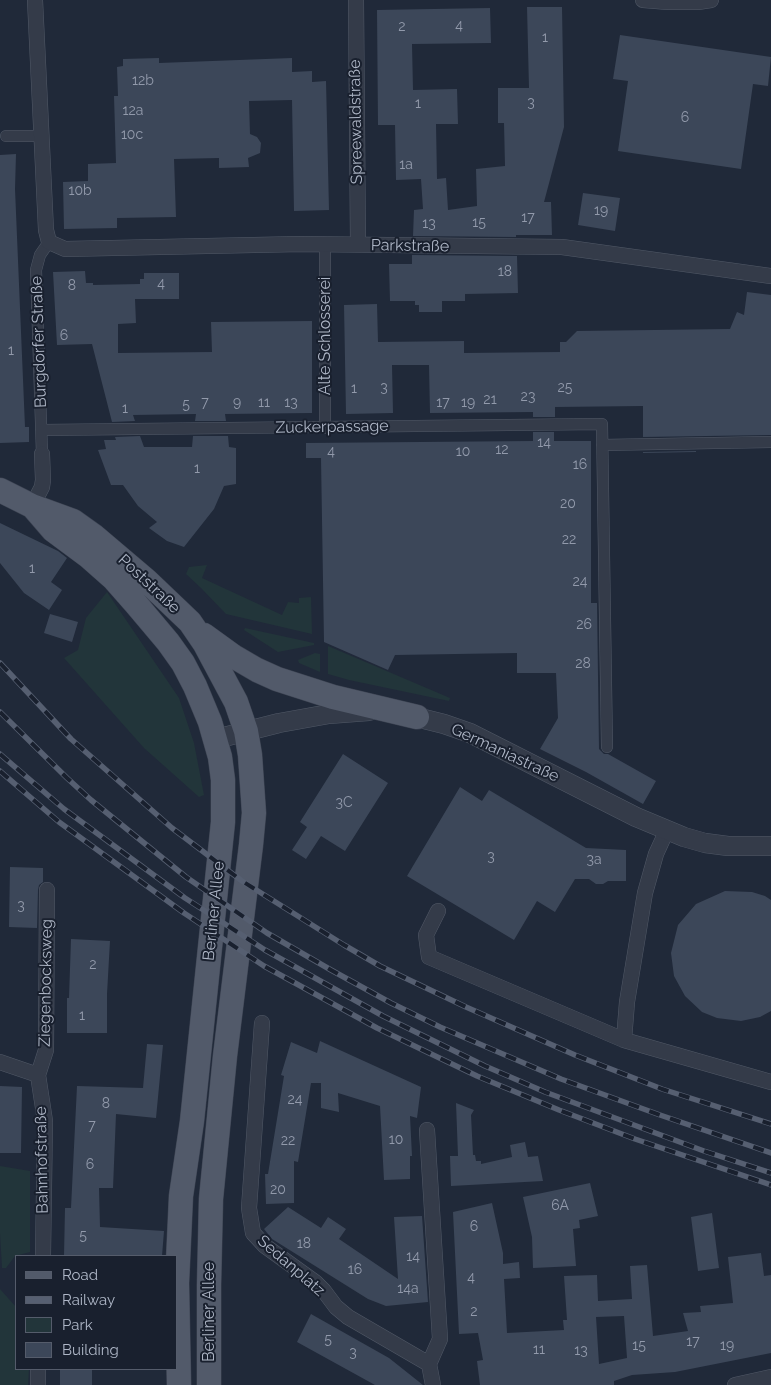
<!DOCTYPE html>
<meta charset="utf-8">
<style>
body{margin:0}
#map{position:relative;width:771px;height:1385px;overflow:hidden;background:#202939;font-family:Raleway,sans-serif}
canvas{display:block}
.legend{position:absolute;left:15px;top:1255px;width:162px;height:115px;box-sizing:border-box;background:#19202e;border:1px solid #555c6b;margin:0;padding:6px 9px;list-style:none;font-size:15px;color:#aeb6c6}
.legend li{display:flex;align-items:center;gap:10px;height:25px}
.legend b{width:25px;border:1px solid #555c6b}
</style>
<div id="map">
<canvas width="771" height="1385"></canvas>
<ul class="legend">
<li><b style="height:6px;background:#525a6a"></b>Road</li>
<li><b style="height:6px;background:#565f71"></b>Railway</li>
<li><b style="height:14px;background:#22353a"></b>Park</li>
<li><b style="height:14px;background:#3c4759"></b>Building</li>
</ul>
</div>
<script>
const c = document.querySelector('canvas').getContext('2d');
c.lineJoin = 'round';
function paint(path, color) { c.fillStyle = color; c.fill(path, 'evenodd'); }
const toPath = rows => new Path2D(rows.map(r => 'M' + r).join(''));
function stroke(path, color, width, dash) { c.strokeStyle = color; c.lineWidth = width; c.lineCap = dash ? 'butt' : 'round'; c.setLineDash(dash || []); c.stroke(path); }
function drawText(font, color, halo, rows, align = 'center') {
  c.font = font + ' Raleway,sans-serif'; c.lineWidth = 4; c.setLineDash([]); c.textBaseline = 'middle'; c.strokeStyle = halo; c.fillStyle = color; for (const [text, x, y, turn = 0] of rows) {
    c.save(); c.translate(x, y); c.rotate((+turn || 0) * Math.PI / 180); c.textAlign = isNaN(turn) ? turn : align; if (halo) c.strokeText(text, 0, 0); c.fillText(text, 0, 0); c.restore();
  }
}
const green = toPath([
 [207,565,202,578,282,615,288,602,299,603,299,598,311,597,312,634,226,614,201,588,186,574,189,567],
 [107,592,179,698,194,743,204,795,199,797,144,748,64,658,78,650,86,618],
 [245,628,314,643,314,645,278,652,244,630],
 [328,646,450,698,449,701,349,680,328,674],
 [315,653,320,654,320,672,299,663,298,660],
 [0,1166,30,1171,30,1252,15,1256,6,1268,2,1268,0,1233],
 [0,1289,16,1307,16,1369,29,1369,28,1385,0,1385]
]);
const building = toPath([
 [527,7,562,7,564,127,544,202,551,202,552,235,516,235,516,237,413,236,414,210,423,209,421,179,396,180,395,125,378,125,377,10,490,8,491,43,412,44,413,90,457,89,458,124,436,124,437,179,446,178,448,210,477,206,476,169,505,166,504,123,498,123,498,88,529,88],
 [620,35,771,57,768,86,753,84,741,169,618,151,628,81,613,79],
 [159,58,159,63,292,58,292,72,312,71,312,82,326,81,329,210,294,211,292,100,249,101,250,134,257,137,261,143,260,153,248,158,249,167,219,168,219,158,174,159,176,217,117,218,117,228,64,229,63,182,88,181,88,164,116,163,114,96,118,96,117,67,123,66,123,59],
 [16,154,15,189,25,427,29,427,29,442,0,443,0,155],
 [583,193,620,198,615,231,578,225],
 [412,255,517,256,518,293,465,294,465,301,442,301,442,312,419,312,419,305,415,305,415,301,390,301,389,264,412,264],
 [85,271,86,283,93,283,93,285,140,284,140,279,144,279,144,273,179,273,179,299,135,299,136,323,118,324,118,353,212,352,211,322,312,321,312,413,225,414,226,421,195,421,196,414,133,415,135,421,112,422,92,344,57,345,53,272],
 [747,292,771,295,771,435,643,437,643,406,555,407,555,417,533,417,533,412,430,413,429,365,392,365,393,413,346,414,344,305,377,304,378,342,464,341,464,353,560,352,560,342,566,342,577,331,730,329,737,312,744,315],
 [533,432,554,432,554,441,591,441,591,603,597,603,599,749,604,754,608,754,656,781,643,804,586,772,540,749,558,718,556,673,517,673,517,653,395,655,388,670,324,642,321,458,306,458,306,443,533,441],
 [140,436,144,447,192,447,193,436,228,436,229,447,236,448,236,484,224,486,214,509,184,547,167,541,149,528,157,522,138,506,123,485,111,485,98,450,106,449,104,440,116,440,115,437],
 [696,451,696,452,643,453,643,452],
 [0,523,58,551,67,558,51,582,62,590,49,610,24,593,0,563],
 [50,614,78,622,72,642,44,633],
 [343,754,388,783,345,851,321,836,306,859,292,850,307,827,300,822],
 [460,787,482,801,489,790,586,848,626,850,626,881,608,881,603,884,596,884,589,879,575,879,555,912,537,901,514,940,407,876],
 [10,867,43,868,43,882,39,885,38,890,37,928,9,927],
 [725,891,752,892,765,896,771,900,771,1011,760,1017,741,1021,717,1018,702,1012,685,996,674,976,671,953,678,925,696,904],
 [71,939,110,941,107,994,107,1033,67,1033,67,998,69,998],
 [320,1041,421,1087,417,1118,410,1116,412,1156,410,1156,410,1179,384,1180,380,1106,338,1093,339,1112,321,1108,321,1083,311,1083,298,1162,294,1161,294,1203,266,1204,265,1174,268,1174,284,1076,281,1075,291,1042,317,1053],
 [147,1044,163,1045,156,1118,116,1114,113,1188,99,1188,100,1227,164,1231,162,1256,64,1256,65,1208,71,1208,77,1086,143,1088],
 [0,1086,22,1087,21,1153,0,1153],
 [456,1103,474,1110,471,1115,473,1155,475,1155,476,1161,481,1161,481,1164,512,1157,510,1145,525,1142,528,1157,538,1156,543,1181,451,1186,450,1156,458,1156],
 [590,1183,598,1216,579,1220,580,1228,573,1229,576,1266,533,1268,532,1237,523,1197],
 [492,1203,503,1253,503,1264,519,1262,520,1278,504,1279,507,1333,564,1330,563,1320,567,1320,564,1276,597,1275,598,1301,632,1299,630,1266,647,1265,653,1336,688,1331,683,1313,701,1312,700,1306,733,1303,728,1257,761,1253,764,1276,771,1275,771,1353,675,1372,632,1375,614,1381,614,1385,480,1385,477,1361,483,1360,478,1333,459,1334,453,1212],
 [624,1316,627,1358,599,1364,596,1317],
 [288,1207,321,1228,328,1217,346,1229,339,1239,398,1279,394,1217,422,1216,428,1302,386,1306,368,1299,272,1239,264,1229],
 [712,1213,719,1268,698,1271,691,1217],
 [311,1314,389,1358,423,1385,375,1385,297,1342],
 [60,1369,92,1369,92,1385,60,1385]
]);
const pedestrian = toPath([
 [6,136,42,136],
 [325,245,325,428],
 [41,430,602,424,607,747],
 [602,445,771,442],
 [42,454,36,270,40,255,49,242]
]);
const minor = toPath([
 [35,0,46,230,49,242,65,249,301,244,562,247,771,276],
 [356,0,358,244],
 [643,0,668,2,698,2,711,0],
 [32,506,42,487,43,480,42,454],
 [438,911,426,935,429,957,624,1040,771,1082],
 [262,1023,249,1208,253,1233,265,1246,315,1282,324,1291,336,1307,348,1317,429,1364,440,1339,427,1130],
 [624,1040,627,1002,645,893,656,854,667,830],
 [0,1062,38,1075],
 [43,1256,45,1121,38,1075,46,1050,47,890],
 [429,1364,433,1385],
 [38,1385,38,1369],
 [735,1385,771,1377]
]);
const tertiary = toPath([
 [404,714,444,724,470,733,636,817,684,837,705,843,728,846,771,846],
 [216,739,279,723,329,714,369,711]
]);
const primary = toPath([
 [0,490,32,506,73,521,94,536,147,581,190,622,205,644,236,702,246,731,250,755,254,813,251,845,225,1056,211,1199,209,1285,209,1385],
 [34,508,53,530,88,556,114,579,136,604,168,642,183,663,195,686,210,722,220,757,223,780,223,822,192,1121,181,1196,177,1283,179,1385],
 [204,635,233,656,257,670,277,679,333,697,417,717]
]);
const rail = toPath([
 [0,663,71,739,172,828,242,881,344,945,380,966,466,1007,575,1055,662,1089,771,1124],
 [0,712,67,778,91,800,186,877,267,933,331,970,391,1003,440,1027,561,1079,660,1115,771,1153],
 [0,754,64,809,185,898,265,950,383,1016,485,1066,545,1092,704,1151,771,1173],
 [0,771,59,822,184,913,264,966,377,1028,477,1076,559,1110,635,1139,771,1185]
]);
const numberNames = [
 ["4",459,26],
 ["2",402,27],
 ["1",545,38],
 ["12b",143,81],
 ["3",531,103],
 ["1",418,104],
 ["12a",133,111],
 ["6",685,118],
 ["10c",132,135],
 ["1a",406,165],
 ["10b",80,191],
 ["19",601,211],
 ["17",528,218],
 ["15",479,223],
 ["13",429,224],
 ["18",505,272],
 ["4",161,284],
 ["8",72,286],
 ["6",64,336],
 ["1",11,351],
 ["3",384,388],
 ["25",565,388],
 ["1",354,389],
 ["23",528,397],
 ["21",490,400],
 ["7",205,403],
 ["9",237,403],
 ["11",264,403],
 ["13",291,403],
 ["17",443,403],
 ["19",468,403],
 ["5",186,405],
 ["1",125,409],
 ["14",544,443],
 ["12",502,450],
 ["4",331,452],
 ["10",463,452],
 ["16",580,465],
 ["1",197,469],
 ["20",568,504],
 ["22",569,540],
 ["1",32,569],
 ["24",580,582],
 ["26",584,625],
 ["28",583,664],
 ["3C",344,803],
 ["3",491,857],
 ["3a",594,860],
 ["3",21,906],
 ["2",93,965],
 ["1",82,1016],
 ["24",295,1100],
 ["8",106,1104],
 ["7",92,1126],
 ["10",396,1140],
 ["22",288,1141],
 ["6",90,1165],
 ["20",278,1190],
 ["6A",560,1206],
 ["6",474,1227],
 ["5",83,1236],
 ["18",304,1244],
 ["14",413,1257],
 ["16",355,1270],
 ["4",471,1278],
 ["14a",408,1289],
 ["2",474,1312],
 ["5",328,1340],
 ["17",693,1342],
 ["15",639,1346],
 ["19",727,1346],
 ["11",539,1350],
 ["13",581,1351],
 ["3",353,1353]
];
const streetNames = [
 ["Spreewaldstraße",356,122,-91],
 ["Parkstraße",410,246,1],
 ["Alte Schlosserei",325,336,-90],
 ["Burgdorfer Straße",39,342,-92],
 ["Zuckerpassage",332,427,-1],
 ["Poststraße",149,584,43],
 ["Germaniastraße",505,753,25],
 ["Berliner Allee",214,911,-84],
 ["Ziegenbocksweg",46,983,-89],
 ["Bahnhofstraße",42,1160,-91],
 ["Sedanplatz",291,1266,41],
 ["Berliner Allee",209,1312,-90]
];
paint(green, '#22353a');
paint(building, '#3c4759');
stroke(pedestrian, '#515967', 12);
stroke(minor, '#515967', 16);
stroke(tertiary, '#515967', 20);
stroke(primary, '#3d4453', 25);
stroke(pedestrian, '#343b49', 11);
stroke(minor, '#343b49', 15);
stroke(tertiary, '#343b49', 19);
stroke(primary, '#525a6a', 24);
stroke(rail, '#565f71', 5.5);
stroke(rail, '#19202e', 4, [11]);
drawText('14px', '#929aab', null, numberNames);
drawText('16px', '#aeb6c6', '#19202e', streetNames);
</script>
